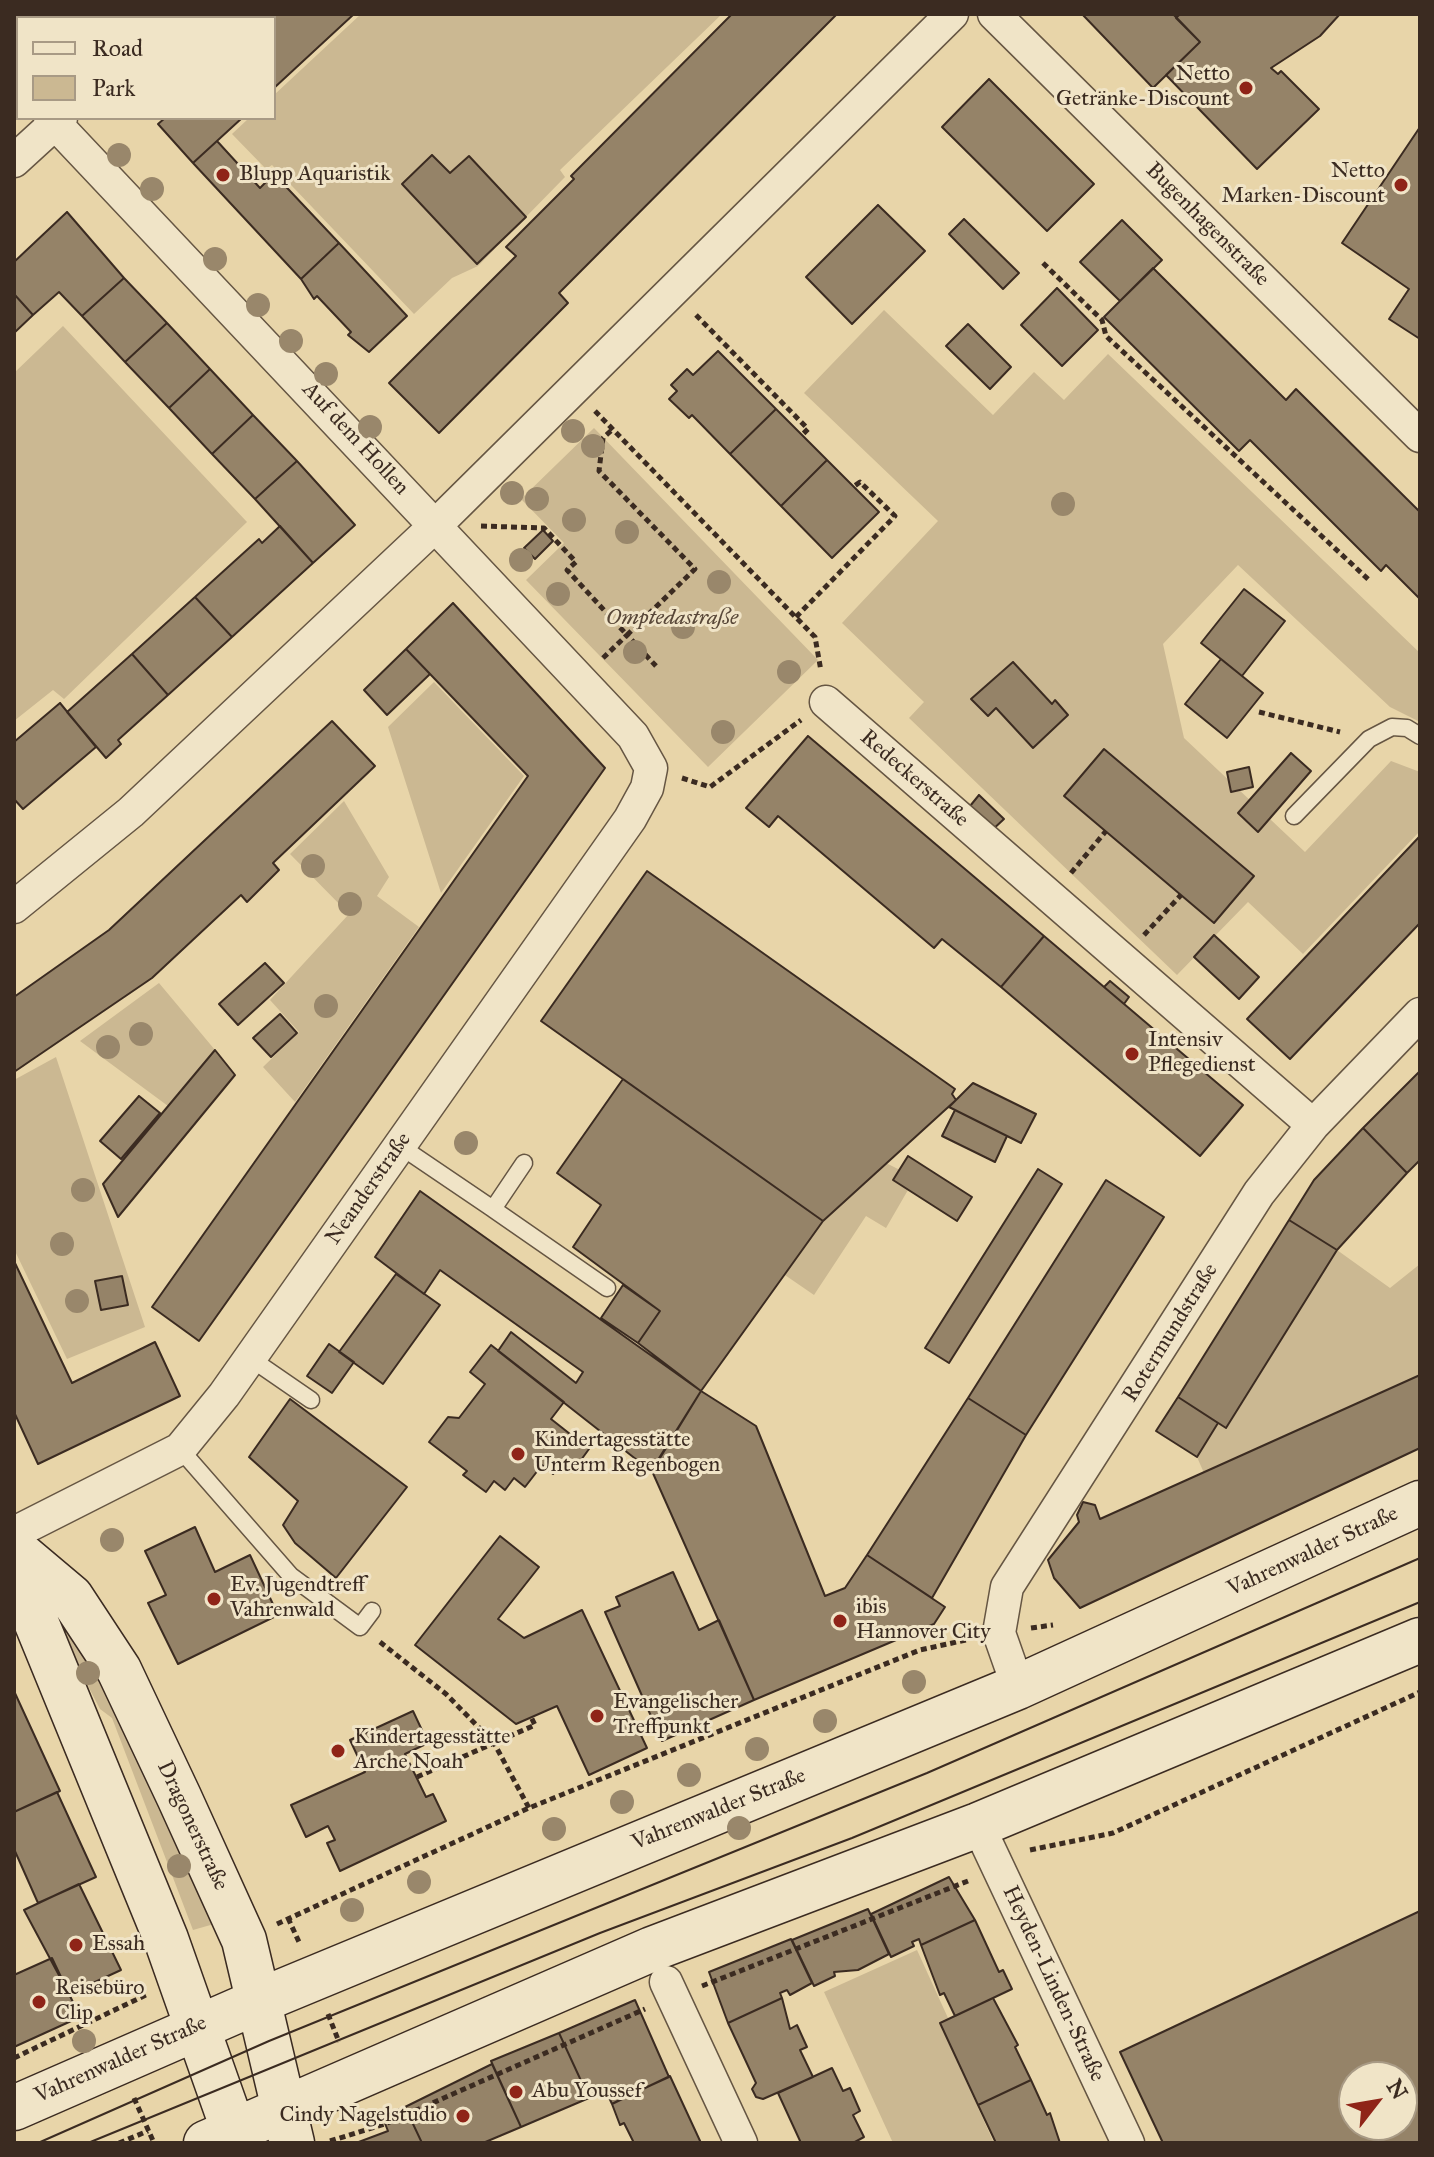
<!DOCTYPE html>
<meta charset="utf-8">
<style>
body{margin:0}
#map{position:relative;width:1434px;height:2157px;overflow:hidden;background:#e8d5a9;font-family:"IM FELL Great Primer",serif}
canvas{display:block}
.frame{position:absolute;inset:0;border:16px solid #3b2b21;pointer-events:none}
.legend{position:absolute;left:16px;top:16px;width:260px;height:104px;box-sizing:border-box;background:#f0e4c7;border:2px solid #a89a85;margin:0;padding:10px 14px;list-style:none;font-size:24px;color:#3b2b21}
.legend li{display:flex;align-items:center;gap:16px;height:40px}
.legend b{width:40px;border:2px solid #a89a85}
.north{position:absolute;left:1338px;top:2061px;width:80px;height:80px;box-sizing:border-box;background:#f0e4c7;border:2px solid #a89a85;border-radius:50%;rotate:59deg;font-size:22px;font-weight:700;line-height:32px;text-align:center;color:#3b2b21}
.north::after{content:'';display:block;margin:auto;width:28px;height:36px;background:#8f2418;clip-path:polygon(50% 0,100% 100%,50% 72%,0 100%)}
</style>
<div id="map">
<canvas width="1434" height="2157"></canvas>
<div class="frame"></div>
<ul class="legend">
<li><b style="height:10px;background:#f0e4c7"></b>Road</li>
<li><b style="height:22px;background:#cbb892"></b>Park</li>
</ul>
<div class="north">N</div>
</div>
<script>
const c = document.querySelector('canvas').getContext('2d');
c.lineJoin = 'round';
function paint(path, color) { c.fillStyle = color; c.fill(path, 'evenodd'); }
const toPath = rows => new Path2D(rows.map(r => 'M' + r).join(''));
function stroke(path, color, width, dash) { c.strokeStyle = color; c.lineWidth = width; c.lineCap = dash ? 'butt' : 'round'; c.setLineDash(dash || []); c.stroke(path); }
function drawText(font, color, halo, rows, align = 'center') {
  c.font = font + ' "IM FELL Great Primer",serif'; c.lineWidth = 6; c.setLineDash([]); c.textBaseline = 'middle'; c.strokeStyle = halo; c.fillStyle = color; for (const [text, x, y, turn = 0] of rows) {
    c.save(); c.translate(x, y); c.rotate((+turn || 0) * Math.PI / 180); c.textAlign = isNaN(turn) ? turn : align; if (halo) c.strokeText(text, 0, 0); c.fillText(text, 0, 0); c.restore();
  }
}
const green = toPath([
 [361,14,722,14,560,170,565,177,478,266,452,278,414,314,272,165,266,169,232,134,249,118,274,118,274,95],
 [884,310,993,415,1034,372,1064,400,1108,354,1420,653,1420,722,1390,707,1238,565,1163,644,1184,738,1305,852,1391,761,1420,772,1420,831,1303,954,1248,902,1177,975,909,718,924,702,842,623,938,521,804,393],
 [63,326,247,522,64,699,53,690,14,721,14,373],
 [594,428,818,660,708,767,526,580,564,543,521,499],
 [434,682,524,776,441,893,388,727],
 [344,801,389,877,377,896,419,927,295,1102,263,1067,299,1032,270,1000,349,914,290,854],
 [159,983,215,1050,168,1106,80,1041],
 [56,1057,145,1327,67,1359,14,1249,14,1080],
 [886,1163,900,1170,893,1180,908,1190,886,1228,866,1216,814,1295,782,1273,823,1221],
 [1337,1250,1390,1288,1420,1264,1420,1375,1204,1473,1197,1457,1218,1423,1227,1428],
 [55,1604,116,1706,214,1924,193,1930,112,1718,100,1709,48,1609],
 [917,1950,948,2018,939,2022,994,2143,893,2143,824,1992]
]);
const building = toPath([
 [277,14,354,14,274,88,272,18,277,14],
 [732,14,837,14,559,293,568,303,439,433,389,383,516,256,506,247,574,179,571,176,732,14],
 [1082,14,1173,14,1200,42,1153,88,1082,14],
 [1180,14,1340,14,1320,36,1271,68,1278,74,1281,71,1319,109,1257,169,1166,75,1200,42,1176,18,1180,14],
 [989,79,1094,184,1047,231,942,127,989,79],
 [165,118,242,118,193,163,158,124,165,118],
 [1420,127,1420,339,1389,319,1409,289,1342,243,1420,127],
 [217,141,260,188,274,174,339,243,301,279,193,163,217,141],
 [432,155,450,173,469,156,526,217,477,264,402,184,432,155],
 [878,205,925,251,852,324,806,277,878,205],
 [67,212,124,278,82,316,59,292,33,315,14,294,14,262,67,212],
 [964,219,1019,273,1003,289,949,234,964,219],
 [1122,220,1162,260,1120,301,1080,262,1122,220],
 [339,243,407,316,369,352,348,335,351,332,317,296,314,299,301,279,339,243],
 [1153,268,1286,400,1296,389,1420,512,1420,599,1386,565,1381,571,1250,440,1239,451,1104,317,1153,268],
 [124,278,167,323,125,362,82,316,124,278],
 [1057,288,1098,330,1062,366,1021,325,1057,288],
 [14,294,33,315,14,333,14,294],
 [167,323,210,369,169,408,125,362,167,323],
 [968,324,1011,367,990,389,946,346,968,324],
 [718,351,776,409,730,454,692,415,689,418,669,399,677,391,671,385,687,369,693,375,718,351],
 [210,369,253,415,212,454,169,408,210,369],
 [776,409,827,460,781,506,730,454,776,409],
 [253,415,297,461,255,499,212,454,253,415],
 [827,460,879,512,832,558,781,506,827,460],
 [297,461,355,525,313,563,255,499,297,461],
 [280,526,313,563,232,637,195,597,259,539,262,543,280,526],
 [543,530,553,541,535,559,524,548,543,530],
 [1244,589,1285,621,1242,676,1201,643,1244,589],
 [195,597,232,637,168,695,132,654,195,597],
 [453,603,605,768,199,1341,152,1307,528,776,406,649,453,603],
 [406,649,430,674,387,715,364,690,406,649],
 [132,654,168,695,118,740,121,744,106,758,67,712,132,654],
 [1221,659,1263,693,1227,738,1185,704,1221,659],
 [1013,662,1052,704,1055,700,1068,715,1033,748,996,708,988,716,971,699,1013,662],
 [60,703,96,747,23,809,14,799,14,742,60,703],
 [332,721,375,766,273,863,279,870,247,902,241,895,152,978,14,1072,14,997,109,930,332,721],
 [808,736,1044,936,1001,987,942,939,934,948,778,816,769,827,746,808,808,736],
 [1104,749,1254,876,1214,923,1064,796,1104,749],
 [1291,753,1311,771,1258,832,1238,813,1291,753],
 [1249,767,1253,787,1231,792,1227,772,1249,767],
 [979,795,1004,819,990,832,966,811,979,795],
 [1420,836,1420,923,1290,1059,1247,1019,1420,836],
 [647,871,955,1089,952,1094,956,1100,823,1221,541,1021,647,871],
 [1214,935,1259,977,1239,999,1194,957,1214,935],
 [1044,936,1243,1105,1200,1156,1001,987,1044,936],
 [265,963,284,983,238,1025,219,1004,265,963],
 [1110,981,1129,997,1124,1004,1104,987,1110,981],
 [280,1014,297,1033,271,1057,253,1038,280,1014],
 [215,1050,235,1075,118,1217,103,1184,215,1050],
 [1420,1071,1420,1160,1407,1173,1363,1128,1420,1071],
 [623,1079,823,1221,701,1391,638,1343,660,1311,573,1247,601,1205,557,1173,623,1079],
 [973,1083,1036,1114,1021,1143,949,1107,973,1083],
 [139,1096,160,1113,121,1159,100,1141,139,1096],
 [955,1110,1007,1136,995,1162,942,1136,955,1110],
 [1363,1128,1407,1173,1337,1250,1289,1220,1314,1180,1363,1128],
 [908,1156,972,1197,957,1221,893,1180,908,1156],
 [1038,1169,1062,1184,949,1363,925,1348,1038,1169],
 [1106,1180,1164,1217,1026,1435,968,1398,1106,1180],
 [420,1191,701,1391,651,1471,498,1351,511,1332,576,1383,583,1372,440,1270,424,1294,375,1257,420,1191],
 [1289,1220,1337,1250,1226,1428,1178,1397,1289,1220],
 [14,1261,72,1383,155,1342,180,1396,38,1464,14,1412,14,1261],
 [396,1274,440,1305,383,1384,339,1352,396,1274],
 [122,1276,128,1305,101,1310,95,1281,122,1276],
 [623,1285,660,1311,638,1343,601,1318,623,1285],
 [329,1344,354,1362,332,1393,307,1376,329,1344],
 [491,1345,564,1402,551,1419,589,1449,573,1471,562,1463,553,1474,542,1465,525,1487,514,1478,505,1490,494,1481,486,1492,463,1475,467,1471,429,1442,448,1417,459,1418,485,1384,470,1372,491,1345],
 [1420,1375,1420,1448,1080,1608,1054,1578,1048,1560,1079,1522,1077,1515,1083,1502,1095,1505,1100,1519,1420,1375],
 [701,1391,756,1426,825,1596,845,1588,867,1555,945,1607,934,1624,754,1700,652,1471,701,1391],
 [1178,1397,1218,1423,1197,1457,1156,1431,1178,1397],
 [968,1398,1026,1435,932,1598,867,1555,968,1398],
 [290,1399,407,1487,336,1578,295,1543,283,1525,298,1501,249,1457,290,1399],
 [195,1527,215,1572,250,1555,278,1615,178,1664,148,1603,166,1595,145,1551,195,1527],
 [500,1536,539,1567,498,1619,524,1638,582,1610,647,1748,589,1775,557,1706,516,1724,415,1645,500,1536],
 [673,1572,699,1630,719,1620,754,1700,662,1741,605,1612,620,1606,616,1597,673,1572],
 [14,1691,60,1791,14,1812,14,1691],
 [413,1711,428,1743,405,1754,426,1797,433,1794,446,1821,340,1871,327,1843,335,1840,328,1826,306,1837,291,1805,365,1772,350,1740,413,1711],
 [57,1792,96,1877,38,1903,14,1849,14,1812,57,1792],
 [949,1877,975,1920,921,1945,919,1939,912,1942,914,1946,891,1957,871,1914,949,1877],
 [79,1884,121,1970,69,1994,24,1910,79,1884],
 [868,1909,889,1954,858,1970,834,1972,835,1976,814,1986,792,1940,868,1909],
 [1420,1911,1420,2143,1163,2143,1120,2052,1420,1911],
 [1354,2077,1402,2077,1402,2125,1354,2125,1354,2077],
 [975,1920,999,1972,1003,1970,1012,1989,955,2016,944,1993,940,1995,921,1945,975,1920],
 [791,1939,812,1983,790,1995,787,1990,780,1993,782,1998,728,2023,709,1972,791,1939],
 [52,1958,80,2017,14,2047,14,1975,52,1958],
 [782,1998,790,2029,797,2025,807,2047,800,2050,813,2077,763,2099,756,2097,752,2089,756,2083,728,2023,782,1998],
 [993,1998,1018,2045,1015,2047,1031,2080,978,2105,940,2023,993,1998],
 [635,2000,669,2077,625,2097,619,2085,589,2098,559,2033,635,2000],
 [559,2033,589,2098,521,2127,491,2061,559,2033],
 [492,2064,521,2127,483,2143,422,2143,405,2107,492,2064],
 [832,2068,843,2091,850,2088,860,2111,853,2115,864,2137,853,2143,801,2143,778,2093,832,2068],
 [670,2076,701,2143,634,2143,624,2123,620,2125,612,2104,670,2076],
 [1031,2080,1047,2115,1050,2113,1060,2143,996,2143,978,2105,1031,2080],
 [619,2085,625,2097,612,2104,606,2091,619,2085],
 [405,2107,422,2143,356,2143,388,2131,382,2116,405,2107]
]);
const path = toPath([
 [1043,263,1102,320,1106,336,1369,580],
 [696,315,808,429,802,435],
 [595,411,815,637,821,671],
 [481,526,544,528,576,562,567,570,627,635,695,569,599,471,603,438,613,429],
 [796,617,895,516,860,482,853,487],
 [603,658,627,635,656,666],
 [1259,712,1340,732],
 [682,778,710,787,801,720],
 [1071,873,1106,831],
 [1144,935,1181,895],
 [1031,1628,1053,1625],
 [380,1642,446,1694,494,1743,529,1808],
 [417,1777,535,1725,531,1717],
 [1030,1850,1113,1833,1420,1692],
 [288,1918,299,1942],
 [277,1924,529,1808,920,1650,966,1640],
 [702,1986,968,1881],
 [328,2014,339,2042],
 [14,2058,146,1995],
 [134,2098,154,2143],
 [330,2141,385,2124,645,2009],
 [119,2143,148,2131]
]);
const lane = toPath([
 [1294,816,1369,739,1392,727,1407,728,1420,736],
 [400,1146,493,1209,524,1163],
 [493,1209,607,1288],
 [250,1358,311,1400],
 [180,1449,291,1576,360,1627,372,1611]
]);
const street = toPath([
 [994,14,1420,436],
 [167,18,171,14],
 [14,85,18,89],
 [14,161,61,118],
 [826,702,1313,1125],
 [14,907,131,812,436,525,952,14],
 [14,1533,180,1449,224,1395,630,819,647,788,651,768,633,736,50,118],
 [1018,1687,999,1633,1007,1587,1259,1193,1313,1125,1420,1014],
 [978,1825,1128,2143],
 [666,1982,741,2143]
]);
const secondary = toPath([
 [14,1549,71,1597,119,1670,179,1797,244,1940,292,2143],
 [14,1568,166,1939,238,2143],
 [14,2108,259,2001,1018,1687,1420,1503],
 [206,2143,652,1949,978,1825,1420,1640]
]);
const tram = toPath([
 [38,2143,269,2041,927,1773,1420,1558],
 [88,2143,600,1933,852,1838,1420,1602]
]);
const trees = [
 [119,155],
 [152,189],
 [215,259],
 [258,305],
 [291,341],
 [326,374],
 [370,427],
 [573,431],
 [593,446],
 [512,493],
 [537,499],
 [1063,504],
 [574,520],
 [627,532],
 [521,560],
 [719,582],
 [558,594],
 [683,627],
 [635,652],
 [789,672],
 [723,732],
 [313,866],
 [350,904],
 [326,1006],
 [141,1034],
 [108,1047],
 [466,1143],
 [83,1190],
 [62,1244],
 [77,1301],
 [112,1540],
 [88,1673],
 [914,1682],
 [825,1721],
 [757,1749],
 [689,1775],
 [622,1802],
 [739,1828],
 [554,1829],
 [179,1866],
 [419,1882],
 [352,1910],
 [84,2041]
];
const markers = [
 [1246,88,8,"#8f2418"],
 [223,175,8,"#8f2418"],
 [1401,185,8,"#8f2418"],
 [1132,1054,8,"#8f2418"],
 [518,1454,8,"#8f2418"],
 [214,1599,8,"#8f2418"],
 [840,1621,8,"#8f2418"],
 [597,1716,8,"#8f2418"],
 [338,1751,8,"#8f2418"],
 [76,1945,8,"#8f2418"],
 [39,2002,8,"#8f2418"],
 [516,2092,8,"#8f2418"],
 [463,2116,8,"#8f2418"]
];
const poiNames = [
 ["Netto",1230,75,"right"],
 ["Getränke-Discount",1230,100,"right"],
 ["Netto",1385,172,"right"],
 ["Marken-Discount",1385,197,"right"],
 ["Blupp Aquaristik",239,175],
 ["Intensiv",1148,1041],
 ["Pflegedienst",1148,1066],
 ["Kindertagesstätte",534,1441],
 ["Unterm Regenbogen",534,1466],
 ["Ev. Jugendtreff",230,1586],
 ["Vahrenwald",230,1611],
 ["ibis",856,1608],
 ["Hannover City",856,1633],
 ["Evangelischer",613,1703],
 ["Treffpunkt",613,1728],
 ["Kindertagesstätte",354,1738],
 ["Arche Noah",354,1763],
 ["Essah",92,1945],
 ["Reisebüro",55,1989],
 ["Clip",55,2014],
 ["Abu Youssef",532,2092],
 ["Cindy Nagelstudio",447,2116,"right"]
];
const streetNames = [
 ["Bugenhagenstraße",1207,225,45],
 ["Auf dem Hollen",355,439,47],
 ["Redeckerstraße",914,779,41],
 ["Neanderstraße",369,1189,-55],
 ["Rotermundstraße",1171,1333,-58],
 ["Vahrenwalder Straße",1313,1552,-25],
 ["Vahrenwalder Straße",719,1810,-22],
 ["Dragonerstraße",192,1826,65],
 ["Heyden-Linden-Straße",1053,1984,65],
 ["Vahrenwalder Straße",121,2060,-24]
];
const parkNames = [
 ["Omptedastraße",672,619]
];
paint(green, '#cbb892');
paint(building, '#958368');
stroke(building, '#3b2b21', 2);
stroke(lane, '#665643', 19);
stroke(street, '#665643', 35);
stroke(secondary, '#3b2b21', 47);
stroke(path, '#3b2b21', 5, [6, 4]);
stroke(lane, '#f0e4c7', 16);
stroke(street, '#f0e4c7', 32);
stroke(secondary, '#f0e4c7', 44);
stroke(tram, '#3b2b21', 2);
c.fillStyle = '#99876b';
for (const [x, y] of trees) { c.beginPath(); c.arc(x, y, 12, 0, 2 * Math.PI); c.fill(); }
for (const [x, y, r, color] of markers) { const dot = new Path2D(); dot.arc(x, y, r, 0, 2 * Math.PI); c.fillStyle = color; c.fill(dot); stroke(dot, '#f0e4c7', 3); }
drawText('22px', '#3b2b21', '#f0e4c7', poiNames, 'left');
drawText('22px', '#3b2b21', '#f0e4c7', streetNames);
drawText('italic 22px', '#584738', '#f0e4c7', parkNames);
</script>
